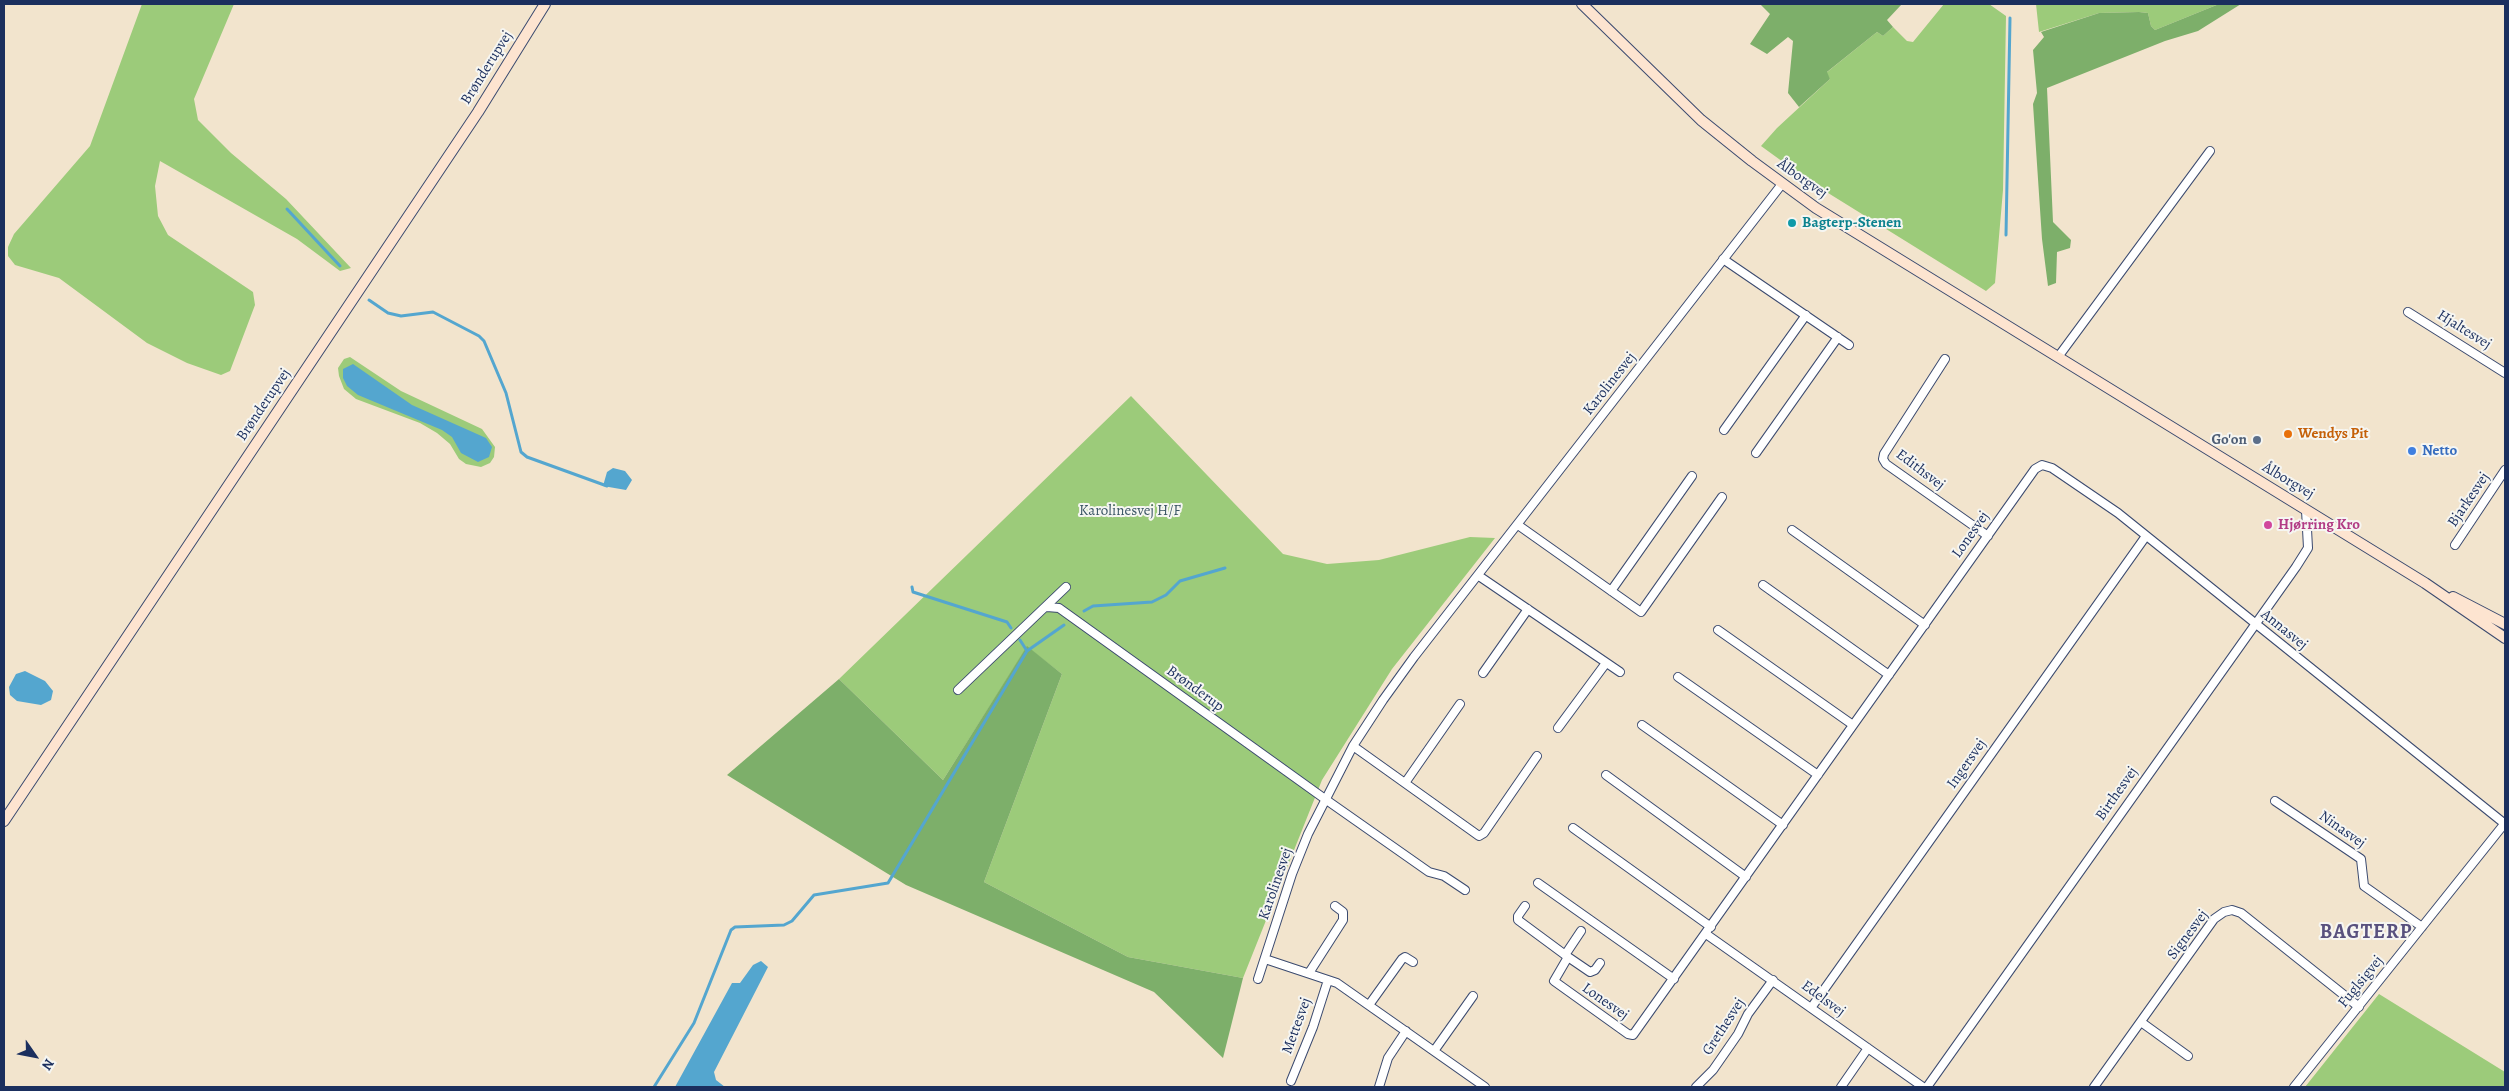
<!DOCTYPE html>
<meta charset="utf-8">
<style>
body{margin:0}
#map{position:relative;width:2509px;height:1091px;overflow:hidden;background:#f2e4cd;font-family:Alegreya,serif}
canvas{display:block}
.frame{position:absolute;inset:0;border:5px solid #1b2f5e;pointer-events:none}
.north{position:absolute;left:10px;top:1031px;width:50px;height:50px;-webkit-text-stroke:4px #f6f6f2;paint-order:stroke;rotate:123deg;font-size:14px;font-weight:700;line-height:20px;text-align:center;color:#1b2f5e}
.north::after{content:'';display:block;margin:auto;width:18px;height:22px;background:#1b2f5e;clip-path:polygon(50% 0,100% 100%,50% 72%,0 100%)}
</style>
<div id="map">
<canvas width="2509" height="1091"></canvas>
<div class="frame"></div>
<div class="north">N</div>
</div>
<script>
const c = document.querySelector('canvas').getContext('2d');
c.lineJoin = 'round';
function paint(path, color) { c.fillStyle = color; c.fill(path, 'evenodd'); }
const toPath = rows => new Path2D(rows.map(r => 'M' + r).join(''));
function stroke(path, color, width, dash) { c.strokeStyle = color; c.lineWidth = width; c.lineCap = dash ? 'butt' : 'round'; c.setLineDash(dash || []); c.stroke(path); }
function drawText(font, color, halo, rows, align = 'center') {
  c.font = font + ' Alegreya,serif'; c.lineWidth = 4; c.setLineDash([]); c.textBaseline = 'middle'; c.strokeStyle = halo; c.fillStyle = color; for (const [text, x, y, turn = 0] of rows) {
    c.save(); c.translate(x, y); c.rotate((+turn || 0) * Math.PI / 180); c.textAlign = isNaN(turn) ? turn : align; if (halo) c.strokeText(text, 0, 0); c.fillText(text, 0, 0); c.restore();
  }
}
const green = toPath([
 [142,4,234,4,194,99,198,120,231,153,286,199,351,268,340,271,297,239,160,161,155,186,158,216,168,235,253,292,255,305,230,371,221,375,187,363,147,343,59,278,15,265,8,256,8,247,14,234,90,146],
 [1944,4,1989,4,2006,16,2003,190,1995,283,1986,291,1812,183,1761,146,1777,128,1830,79,1826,73,1877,32,1883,36,1893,27,1907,41,1913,42],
 [2036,4,2219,4,2155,30,2151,26,2148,13,2139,12,2099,13,2039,32],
 [350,357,401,391,482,429,495,447,494,457,490,463,481,467,466,464,459,459,450,444,437,433,420,423,356,399,344,389,339,376,338,368,344,359],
 [1131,396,1283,554,1327,564,1379,560,1470,537,1495,538,1392,669,1322,780,1243,978,1128,957,984,882,1062,674,1027,647,943,780,839,679],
 [2379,994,2505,1072,2505,1087,2305,1087]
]);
const forest = toPath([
 [1760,4,1902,4,1887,20,1893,27,1883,36,1877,32,1827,72,1830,79,1799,107,1788,93,1793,41,1788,37,1767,54,1750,44,1770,14],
 [2219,4,2241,4,2198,31,2165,41,2047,88,2053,222,2071,240,2070,248,2057,252,2056,283,2048,286,2042,239,2033,104,2037,93,2033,50,2044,37,2041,32,2099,13,2139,12,2148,13,2151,26,2155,30],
 [1027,646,1062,674,984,882,1128,957,1243,978,1223,1058,1154,992,906,885,727,775,839,679,943,780]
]);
const water = toPath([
 [353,364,412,405,486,438,492,447,489,457,478,462,461,453,452,437,442,430,358,395,347,386,343,378,343,369],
 [613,468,625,471,632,480,626,490,603,486,607,472],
 [25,671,45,681,53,691,51,700,41,705,17,701,10,695,9,687,16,674],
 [761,961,768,967,714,1072,716,1080,725,1087,675,1087,732,983,740,983,753,965]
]);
const stream = toPath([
 [287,209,340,266],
 [2006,235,2010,18],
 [369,300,388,313,401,316,433,312,479,336,484,341,506,393,521,452,527,457,607,486],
 [912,587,913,592,1007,622,1011,628],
 [1084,611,1093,606,1152,602,1166,595,1180,581,1225,568],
 [1020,640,1027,651],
 [654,1087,694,1023,731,930,735,927,784,925,792,921,814,895,888,883,1027,651,1064,625]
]);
const street = toPath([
 [1723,259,1849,345],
 [2408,312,2505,373],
 [2058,357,2210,151],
 [1945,359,1884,454,1883,459,1886,464,1988,536],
 [1724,430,1806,315],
 [1756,453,1838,337],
 [1518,525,1641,612,1722,497],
 [1792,530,1925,625],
 [2455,545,2505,470],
 [1479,576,1620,672],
 [1763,585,1889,675],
 [1611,591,1692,476],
 [1047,607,1059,608,1325,799,1429,872,1444,876,1465,890],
 [1718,630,1853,725],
 [1483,673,1528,609],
 [1678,677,1818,775],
 [958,690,1066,587],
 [1642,725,1783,825],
 [1558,728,1606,663],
 [1353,746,1479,836,1484,833,1537,756],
 [1606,775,1746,877],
 [1405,783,1460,704],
 [2275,801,2361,859,2364,886,2422,927],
 [1573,828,1711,927],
 [1538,883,1674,979],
 [1525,906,1518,916,1518,920,1568,957],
 [1706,934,1923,1087],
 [1565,955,1581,931],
 [1265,959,1337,983,1485,1087],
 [1600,963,1595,970,1590,972,1568,957,1554,981,1628,1034,1633,1035,2035,469,2042,465,2052,468,2118,513,2505,824],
 [1309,973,1343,920,1343,912,1335,906],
 [1258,979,1292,874,1308,834,1353,746,1383,700,1414,657,1782,184],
 [1369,1005,1402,959,1405,957,1413,962],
 [1811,1008,2146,536],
 [2141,1022,2188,1056],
 [1434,1051,1473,996],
 [1291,1081,1313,1027,1328,980],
 [1379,1087,1388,1058,1406,1031],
 [1696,1087,1713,1070,1738,1034,1748,1014,1773,980],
 [1841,1087,1868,1048],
 [1927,1087,2296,567,2308,548,2306,510],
 [2094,1087,2214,919,2224,912,2232,910,2241,913,2359,1007],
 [2294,1087,2505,823]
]);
const secondary = toPath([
 [1582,4,1701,120,1752,161,1816,208,2425,583,2505,638],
 [2453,597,2505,624],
 [4,821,478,112,545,4]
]);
const markers = [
 [1792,223,5,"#0f9aa8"],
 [2288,434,5,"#e8710a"],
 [2257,440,5,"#5c6f8a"],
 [2412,451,5,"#3f7fe0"],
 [2268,525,5,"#d1479c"]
];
const streetNames = [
 ["Brønderupvej",487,68,-58],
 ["Ålborgvej",1802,179,35],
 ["Hjaltesvej",2464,330,32],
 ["Karolinesvej",1610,384,-52],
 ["Brønderupvej",264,405,-56],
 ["Edithsvej",1920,470,37],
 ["Ålborgvej",2288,481,31],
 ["Bjarkesvej",2469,500,-56],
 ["Lonesvej",1971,535,-55],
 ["Annasvej",2284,630,39],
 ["Brønderup",1195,689,36],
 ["Ingersvej",1967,764,-55],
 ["Birthesvej",2117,794,-55],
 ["Ninasvej",2342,830,35],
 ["Karolinesvej",1276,884,-71],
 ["Signesvej",2188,935,-53],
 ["Fuglsigvej",2361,982,-51],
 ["Edelsvej",1823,999,36],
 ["Lonesvej",1605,1002,35],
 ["Mettesvej",1297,1026,-70],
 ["Grethesvej",1724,1027,-57]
];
const cultureNames = [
 ["Bagterp-Stenen",1802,223]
];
const foodNames = [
 ["Wendys Pit",2298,434]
];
const serviceNames = [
 ["Go'on",2247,440]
];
const shopNames = [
 ["Netto",2422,451]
];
const parkNames = [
 ["Karolinesvej H/F",1130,511]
];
const hotelNames = [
 ["Hjørring Kro",2278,525]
];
const districtNames = [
 ["BAGTERP",2366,933]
];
paint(green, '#9ccb7a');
paint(forest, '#7daf6a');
paint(water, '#54a6cf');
stroke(stream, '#54a6cf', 3);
stroke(street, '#3b4a6f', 10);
stroke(secondary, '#3b4a6f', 12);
stroke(street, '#fff', 8);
stroke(secondary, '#fde4d0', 10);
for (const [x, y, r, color] of markers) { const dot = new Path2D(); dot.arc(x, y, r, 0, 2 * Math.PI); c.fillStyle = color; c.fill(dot); stroke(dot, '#f6f6f2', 2); }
drawText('15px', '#1b2f5e', '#f6f6f2', streetNames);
drawText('bold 15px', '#0d838f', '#f6f6f2', cultureNames, 'left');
drawText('bold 15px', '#c56008', '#f6f6f2', foodNames, 'left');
drawText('bold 15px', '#4e5e75', '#f6f6f2', serviceNames, 'right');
drawText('bold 15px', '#366cbe', '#f6f6f2', shopNames, 'left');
drawText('15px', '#3b5665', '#f6f6f2', parkNames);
drawText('bold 15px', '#b23c85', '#f6f6f2', hotelNames, 'left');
c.letterSpacing = '1px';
drawText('bold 20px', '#59517e', '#f6f6f2', districtNames);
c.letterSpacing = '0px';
</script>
